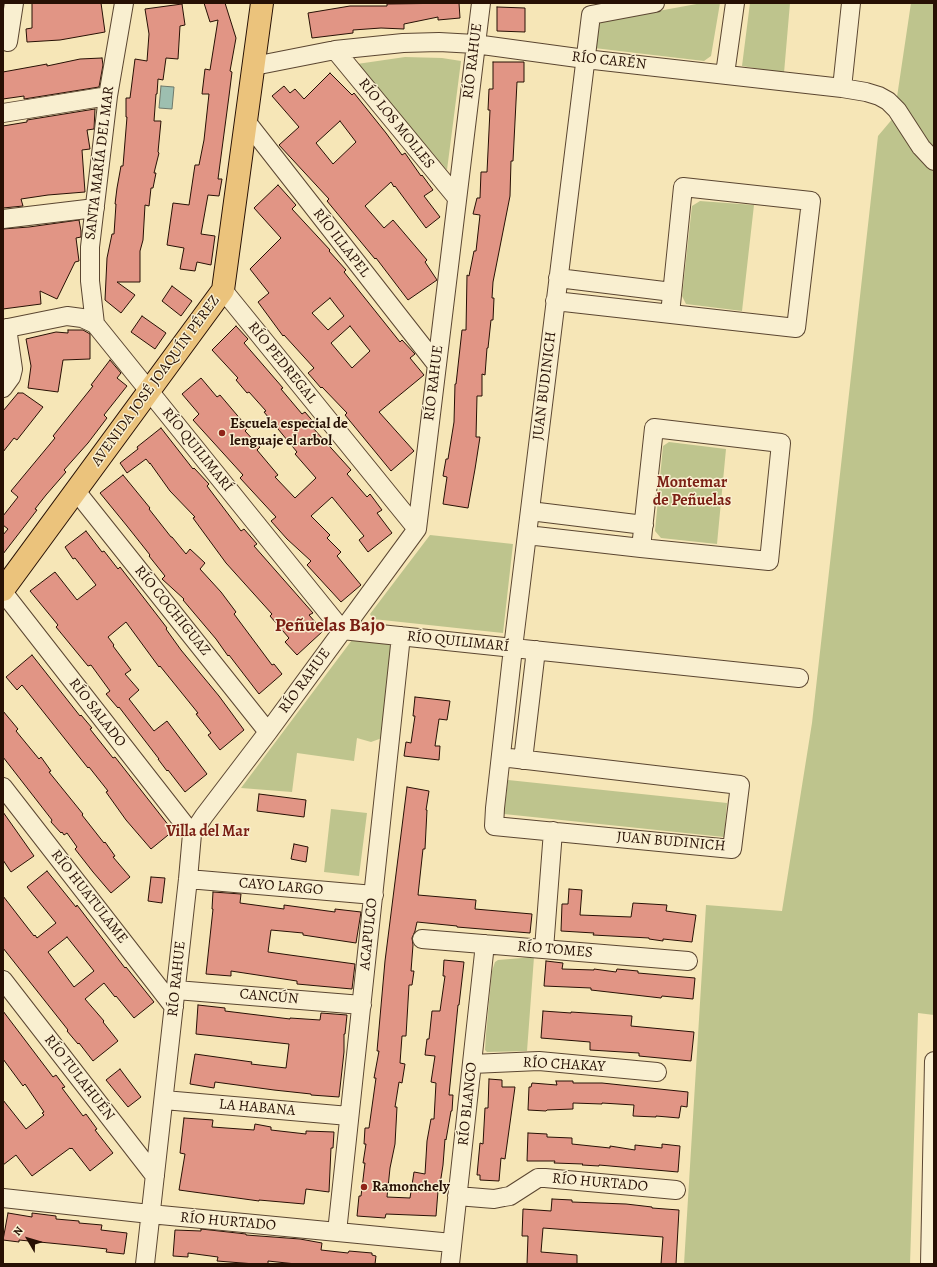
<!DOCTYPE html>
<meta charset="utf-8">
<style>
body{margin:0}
#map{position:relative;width:937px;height:1267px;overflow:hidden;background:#f6e6b7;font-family:Alegreya,serif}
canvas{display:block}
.frame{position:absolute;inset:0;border:4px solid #271004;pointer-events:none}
.north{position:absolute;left:8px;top:1219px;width:40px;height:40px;-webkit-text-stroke:3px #f9efd0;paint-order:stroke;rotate:308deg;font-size:11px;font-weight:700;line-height:16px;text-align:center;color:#271004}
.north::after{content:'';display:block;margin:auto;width:14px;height:18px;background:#271004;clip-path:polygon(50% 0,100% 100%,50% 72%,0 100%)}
</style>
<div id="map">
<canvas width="937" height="1267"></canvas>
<div class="frame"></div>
<div class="north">N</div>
</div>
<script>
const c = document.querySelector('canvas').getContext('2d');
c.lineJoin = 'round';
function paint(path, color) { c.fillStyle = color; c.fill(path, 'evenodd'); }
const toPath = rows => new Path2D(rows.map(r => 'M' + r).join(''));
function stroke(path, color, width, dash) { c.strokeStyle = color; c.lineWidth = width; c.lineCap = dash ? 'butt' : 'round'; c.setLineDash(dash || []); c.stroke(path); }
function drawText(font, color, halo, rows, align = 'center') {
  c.font = font + ' Alegreya,serif'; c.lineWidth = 3; c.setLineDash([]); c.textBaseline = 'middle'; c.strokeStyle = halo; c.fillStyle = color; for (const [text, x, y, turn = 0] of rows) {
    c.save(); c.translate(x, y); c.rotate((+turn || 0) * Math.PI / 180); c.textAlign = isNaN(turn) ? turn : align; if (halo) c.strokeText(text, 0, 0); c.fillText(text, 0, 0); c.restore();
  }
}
const green = toPath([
 [702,3,720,3,711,56,704,61,594,48,598,22],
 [750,3,790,3,784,73,742,66],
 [911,3,934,3,934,1015,918,1013,910,1264,684,1264,706,905,782,911,812,723,878,136,894,117],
 [405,57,442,58,461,61,447,170,357,64],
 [700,201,754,205,742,311,686,304,682,296,692,206],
 [669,442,726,449,717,544,661,538,655,531,663,446],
 [430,535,513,544,503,633,373,619,370,614],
 [355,636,387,641,390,645,391,651,382,738,371,742,357,738,354,761,297,753,292,792,241,788],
 [508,780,727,803,724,837,504,814],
 [331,809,367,813,359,876,324,872],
 [534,957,527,1051,487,1052,485,1050,486,1034,492,971,495,962,498,960]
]);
const water = toPath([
 [161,86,174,87,172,109,159,108,161,86]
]);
const building = toPath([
 [32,3,101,3,105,32,60,40,27,42,26,29,32,28,32,3],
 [204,3,225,3,236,38,230,71,232,72,229,96,218,179,222,179,219,196,208,195,201,234,215,236,211,265,197,262,195,271,180,269,184,248,167,245,173,203,189,205,195,165,199,165,204,140,209,94,202,94,205,69,210,70,218,20,210,22,204,3],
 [459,3,460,18,438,20,438,17,404,24,404,29,381,28,353,30,353,33,312,38,308,13,350,6,387,6,387,4,459,3],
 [182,4,185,25,180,26,178,59,166,58,163,80,158,79,157,94,156,94,154,121,161,121,158,152,159,153,154,173,156,173,153,188,151,188,149,206,145,205,143,240,140,251,140,282,117,282,135,295,121,313,105,300,107,258,112,234,114,234,116,204,115,204,117,188,121,166,123,166,127,117,126,117,126,98,130,98,135,59,147,61,149,34,145,9,182,4],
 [497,7,525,8,525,32,497,31,497,7],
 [102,58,103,65,99,87,24,99,24,96,3,99,3,72,47,64,47,66,80,59,102,58],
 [493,62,524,62,524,82,517,82,513,161,511,161,510,196,493,282,492,298,494,298,493,320,491,320,488,348,487,348,485,375,482,374,482,396,477,396,476,437,480,437,475,469,468,508,443,504,447,477,443,476,446,459,448,459,454,422,455,384,456,384,462,330,466,330,467,275,469,276,474,251,476,251,480,215,473,214,477,198,480,198,481,172,487,172,490,110,488,110,489,89,493,89,493,62],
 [330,73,352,95,354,93,386,133,402,155,405,153,421,176,422,175,433,190,424,196,440,217,426,228,395,186,394,187,391,182,365,206,384,228,393,220,427,260,425,262,437,280,408,300,376,258,375,259,327,201,329,199,279,145,299,127,272,96,284,86,290,93,295,89,304,99,330,73],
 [340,121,356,142,333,164,316,143,340,121],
 [95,109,94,129,87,130,90,149,82,150,85,192,48,195,21,199,23,206,3,208,3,126,27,122,27,120,95,109],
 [278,185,296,205,292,209,330,250,329,251,346,270,344,272,400,342,402,340,415,354,410,358,424,375,379,412,414,451,391,471,345,415,347,413,322,387,321,388,308,373,314,368,284,335,283,336,258,302,269,293,250,269,281,238,254,208,278,185],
 [330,298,344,316,328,330,312,313,330,298],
 [350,326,370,351,352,368,331,343,350,326],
 [79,220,81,231,81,237,76,238,79,261,75,262,57,299,40,291,41,304,3,309,3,229,29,227,79,220],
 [172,286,192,301,181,316,162,301,172,286],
 [142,316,166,333,155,349,131,332,142,316],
 [236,326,248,339,244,343,283,388,281,389,302,414,305,412,316,425,313,428,351,470,347,474,367,497,370,494,382,510,377,513,392,533,368,552,359,540,364,536,332,497,311,516,330,535,327,538,341,552,337,556,361,585,341,602,307,565,311,561,287,539,271,521,276,517,240,478,243,475,193,420,199,414,182,394,201,378,217,397,220,395,248,428,245,431,260,447,257,450,278,475,275,477,295,498,316,478,295,454,297,452,264,412,266,411,249,392,247,393,236,380,238,378,212,350,236,326],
 [68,330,83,330,90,334,90,359,63,360,58,392,28,388,31,366,26,339,56,332,68,333,68,330],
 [110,360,121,373,117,378,127,386,104,415,107,418,88,443,64,470,66,472,46,495,35,509,37,510,3,554,3,535,8,529,3,525,3,516,18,497,11,491,55,438,53,436,93,386,91,385,110,360],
 [18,393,23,393,43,407,17,440,14,438,3,452,3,411,18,393],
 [161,428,193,469,194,468,209,484,207,486,241,531,244,529,257,544,254,546,313,613,309,615,323,631,297,655,285,642,289,638,270,616,272,614,226,563,193,518,195,517,170,491,150,463,150,464,146,459,127,473,120,463,138,449,137,447,161,428],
 [123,475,150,508,149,509,171,537,172,537,186,554,190,549,205,563,200,569,221,592,236,612,234,614,272,665,274,664,282,674,259,694,229,655,228,656,216,639,183,600,184,599,162,579,165,576,149,556,150,555,127,526,100,493,123,475],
 [86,531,102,552,104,551,118,569,120,567,167,628,166,629,181,650,219,696,244,730,220,750,208,735,211,733,196,714,198,713,160,666,159,667,126,622,108,637,114,645,113,646,131,670,125,674,139,690,129,699,154,731,167,721,207,774,185,792,168,770,167,771,158,759,159,759,119,707,118,708,106,694,110,691,91,665,88,666,56,627,58,625,30,591,55,572,77,600,96,585,75,558,73,559,65,547,86,531],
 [32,655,80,716,81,715,92,728,90,729,113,758,115,757,173,831,151,849,126,820,106,792,108,791,89,767,88,768,22,685,17,690,6,677,32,655],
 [415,697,450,701,447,720,439,719,435,746,440,746,439,760,404,756,406,742,411,743,415,716,413,716,415,697],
 [3,711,18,729,16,731,39,759,41,757,51,771,49,772,83,814,82,815,104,843,105,842,115,856,113,857,130,877,111,893,93,872,75,849,77,847,67,833,64,835,62,832,61,833,51,822,52,820,3,757,3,711],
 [407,787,429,791,426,810,427,810,425,849,423,849,418,895,476,900,475,909,532,914,530,933,457,927,457,926,417,922,415,931,412,938,413,945,411,971,414,971,412,985,409,985,406,1036,402,1036,400,1063,405,1064,402,1083,399,1082,395,1107,397,1107,395,1144,390,1168,387,1197,410,1198,414,1172,425,1174,427,1141,431,1119,434,1119,436,1083,431,1082,435,1056,425,1055,427,1039,429,1039,432,1011,440,1011,445,976,443,976,444,960,464,962,459,1005,458,1005,449,1095,453,1095,452,1111,451,1111,446,1140,445,1139,443,1165,439,1191,438,1191,436,1216,386,1214,385,1218,357,1216,359,1196,361,1196,365,1163,363,1163,366,1144,364,1144,365,1128,369,1128,376,1078,374,1078,379,1051,377,1051,385,961,407,787],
 [259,794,306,800,304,817,257,811,259,794],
 [3,812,34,856,11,872,3,860,3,812],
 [294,844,308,847,306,862,291,859,294,844],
 [47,871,76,907,77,905,125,968,126,967,154,1002,134,1018,116,996,115,997,104,983,85,999,104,1021,103,1022,118,1041,93,1061,79,1043,78,1044,67,1031,68,1030,3,948,3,896,34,936,35,935,37,938,56,923,27,887,47,871],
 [67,937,94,971,74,987,48,952,67,937],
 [151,877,165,878,162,903,148,901,151,877],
 [569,889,582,890,580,915,631,917,633,903,667,905,666,911,696,915,692,942,663,939,663,941,649,939,649,938,593,935,594,933,561,931,562,904,568,904,569,889],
 [213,892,241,894,240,903,284,909,284,905,335,912,335,909,361,912,356,943,303,935,303,933,271,930,268,952,355,964,352,989,297,984,297,981,231,971,231,976,206,974,213,909,212,909,213,892],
 [546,961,563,963,562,969,594,970,594,969,616,972,617,969,638,971,638,973,695,978,693,999,662,996,661,998,591,990,591,988,544,986,546,961],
 [198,1005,225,1008,225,1011,290,1019,290,1018,320,1020,321,1013,347,1015,345,1034,344,1034,344,1052,339,1097,311,1095,311,1094,274,1090,215,1082,214,1088,190,1084,195,1054,252,1062,251,1064,286,1068,289,1044,196,1034,198,1005],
 [3,1011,53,1077,56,1075,65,1087,62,1088,83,1116,86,1114,97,1129,95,1130,113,1153,90,1171,72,1148,71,1149,70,1148,32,1176,16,1155,3,1165,3,1100,26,1129,44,1115,42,1113,44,1112,25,1084,23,1086,3,1059,3,1011],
 [543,1011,571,1013,571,1012,632,1016,631,1026,694,1032,691,1061,639,1056,639,1053,590,1050,590,1042,541,1038,543,1011],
 [120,1069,141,1097,128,1107,106,1080,120,1069],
 [489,1079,502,1080,502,1087,515,1087,505,1159,501,1158,499,1181,480,1180,480,1175,477,1175,480,1143,483,1144,485,1108,488,1108,489,1079],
 [556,1081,573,1081,573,1083,602,1083,688,1092,687,1107,681,1106,679,1118,656,1116,656,1117,633,1116,634,1105,602,1103,602,1104,573,1103,573,1109,547,1110,546,1111,528,1110,529,1087,531,1087,532,1083,557,1085,556,1081],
 [184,1118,213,1120,212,1127,254,1130,255,1124,271,1127,271,1130,306,1134,306,1131,334,1132,333,1148,331,1148,329,1192,306,1189,304,1204,259,1200,259,1201,179,1190,185,1154,180,1153,184,1118],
 [528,1133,547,1134,547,1137,572,1138,572,1144,610,1148,610,1146,635,1150,635,1145,662,1148,662,1144,680,1146,678,1172,599,1165,599,1166,582,1165,583,1164,554,1163,555,1161,527,1161,528,1133],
 [552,1199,572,1200,572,1202,626,1204,652,1207,652,1208,679,1210,676,1264,661,1264,663,1237,543,1228,541,1252,577,1255,577,1264,527,1264,528,1236,522,1236,523,1209,551,1211,552,1199],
 [8,1213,32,1217,32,1213,56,1216,56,1219,79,1221,79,1223,102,1225,101,1230,127,1233,124,1254,106,1252,107,1249,80,1246,19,1240,19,1242,3,1240,8,1213],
 [201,1229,246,1234,246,1235,300,1239,322,1243,321,1250,348,1253,349,1251,372,1253,372,1255,376,1256,375,1264,296,1264,268,1261,268,1264,255,1264,217,1261,218,1257,188,1253,188,1257,173,1256,175,1230,201,1231,201,1229]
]);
const minor = toPath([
 [8,42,14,3],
 [335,50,457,198],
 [254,66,335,50,403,43,439,42,475,44,585,59,842,88,866,92,879,96,888,101,897,110,921,147,934,161],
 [725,74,735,3],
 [842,88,851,3],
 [3,113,108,96],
 [246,121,437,365],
 [3,219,95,208],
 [558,278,672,292],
 [223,290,417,529],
 [555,301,796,328,811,201,683,187,670,314],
 [95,324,90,281,90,247,108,96,124,3],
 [3,329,67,316,82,318,95,324,342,630,799,678],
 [3,388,11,377,13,369,7,328],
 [76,491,268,732],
 [530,511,644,525],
 [527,535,641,548,769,561,781,443,654,428,641,548],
 [3,592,192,834],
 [501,757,740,785,732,849,494,826,495,808,513,648,591,15,655,3],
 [523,760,536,650],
 [3,787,174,1007],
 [188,879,374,895],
 [422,939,688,961],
 [544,949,553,831],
 [3,980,155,1176],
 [176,990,362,1005],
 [472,1064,539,1061,657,1072],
 [164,1100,349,1116],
 [457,1196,494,1199,504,1197,510,1196,538,1178,545,1178,676,1190],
 [3,1198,150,1214,452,1243],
 [337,1232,401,636],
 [145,1264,188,879,192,834,204,816,268,732,417,529,481,3],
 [450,1264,485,944],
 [930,1264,934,1061]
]);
const major = toPath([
 [3,590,223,290,262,3]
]);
const markers = [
 [222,433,4,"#8f2418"],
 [364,1187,4,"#8f2418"]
];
const streetNames = [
 ["RÍO RAHUE",473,61,-83],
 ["RÍO CARÉN",609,61,6],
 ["RÍO LOS MOLLES",396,124,51],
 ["SANTA MARÍA DEL MAR",100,163,-83],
 ["RÍO ILLAPEL",341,243,52],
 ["RÍO PEDREGAL",282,363,51],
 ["AVENIDA JOSÉ JOAQUÍN PÉREZ",156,381,-54],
 ["RÍO RAHUE",434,383,-83],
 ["JUAN BUDINICH",545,386,-83],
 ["RÍO QUILIMARÍ",197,450,51],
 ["RÍO COCHIGUAZ",172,611,51],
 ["RÍO QUILIMARÍ",458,642,6],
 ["RÍO RAHUE",305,681,-54],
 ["RÍO SALADO",97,713,52],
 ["JUAN BUDINICH",671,842,5],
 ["CAYO LARGO",281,887,5],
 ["RÍO HUATULAME",89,897,52],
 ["ACAPULCO",369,934,-84],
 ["RÍO TOMES",555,950,5],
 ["RÍO RAHUE",177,979,-84],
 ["CANCÚN",269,997,5],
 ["RÍO CHAKAY",564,1065,3],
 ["RÍO TULAHUÉN",79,1078,52],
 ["RÍO BLANCO",468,1104,-84],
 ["LA HABANA",257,1108,5],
 ["RÍO HURTADO",600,1183,5],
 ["RÍO HURTADO",228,1222,5]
];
const poiNames = [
 ["Escuela especial de",230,424],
 ["lenguaje el arbol",230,441],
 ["Ramonchely",372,1187]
];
const neighbourhoodNames = [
 ["Montemar",692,483],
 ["de Peñuelas",692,501],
 ["Villa del Mar",208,832]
];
const districtNames = [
 ["Peñuelas Bajo",330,626]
];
paint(green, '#bec48d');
paint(water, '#9dbfb0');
stroke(water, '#6e796b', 1);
paint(building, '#e19585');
stroke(building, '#271004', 1);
stroke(minor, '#5b4631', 20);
stroke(major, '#271004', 24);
stroke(minor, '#f9efd0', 18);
stroke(major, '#ebc37c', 22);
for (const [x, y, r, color] of markers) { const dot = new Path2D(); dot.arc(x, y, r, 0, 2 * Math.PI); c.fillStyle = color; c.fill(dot); stroke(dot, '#f9efd0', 1.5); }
drawText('15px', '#271004', '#f9efd0', streetNames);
drawText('bold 15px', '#271004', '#f9efd0', poiNames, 'left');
drawText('bold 16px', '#7a1f14', '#f9efd0', neighbourhoodNames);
drawText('bold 19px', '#7a1f14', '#f9efd0', districtNames);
</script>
